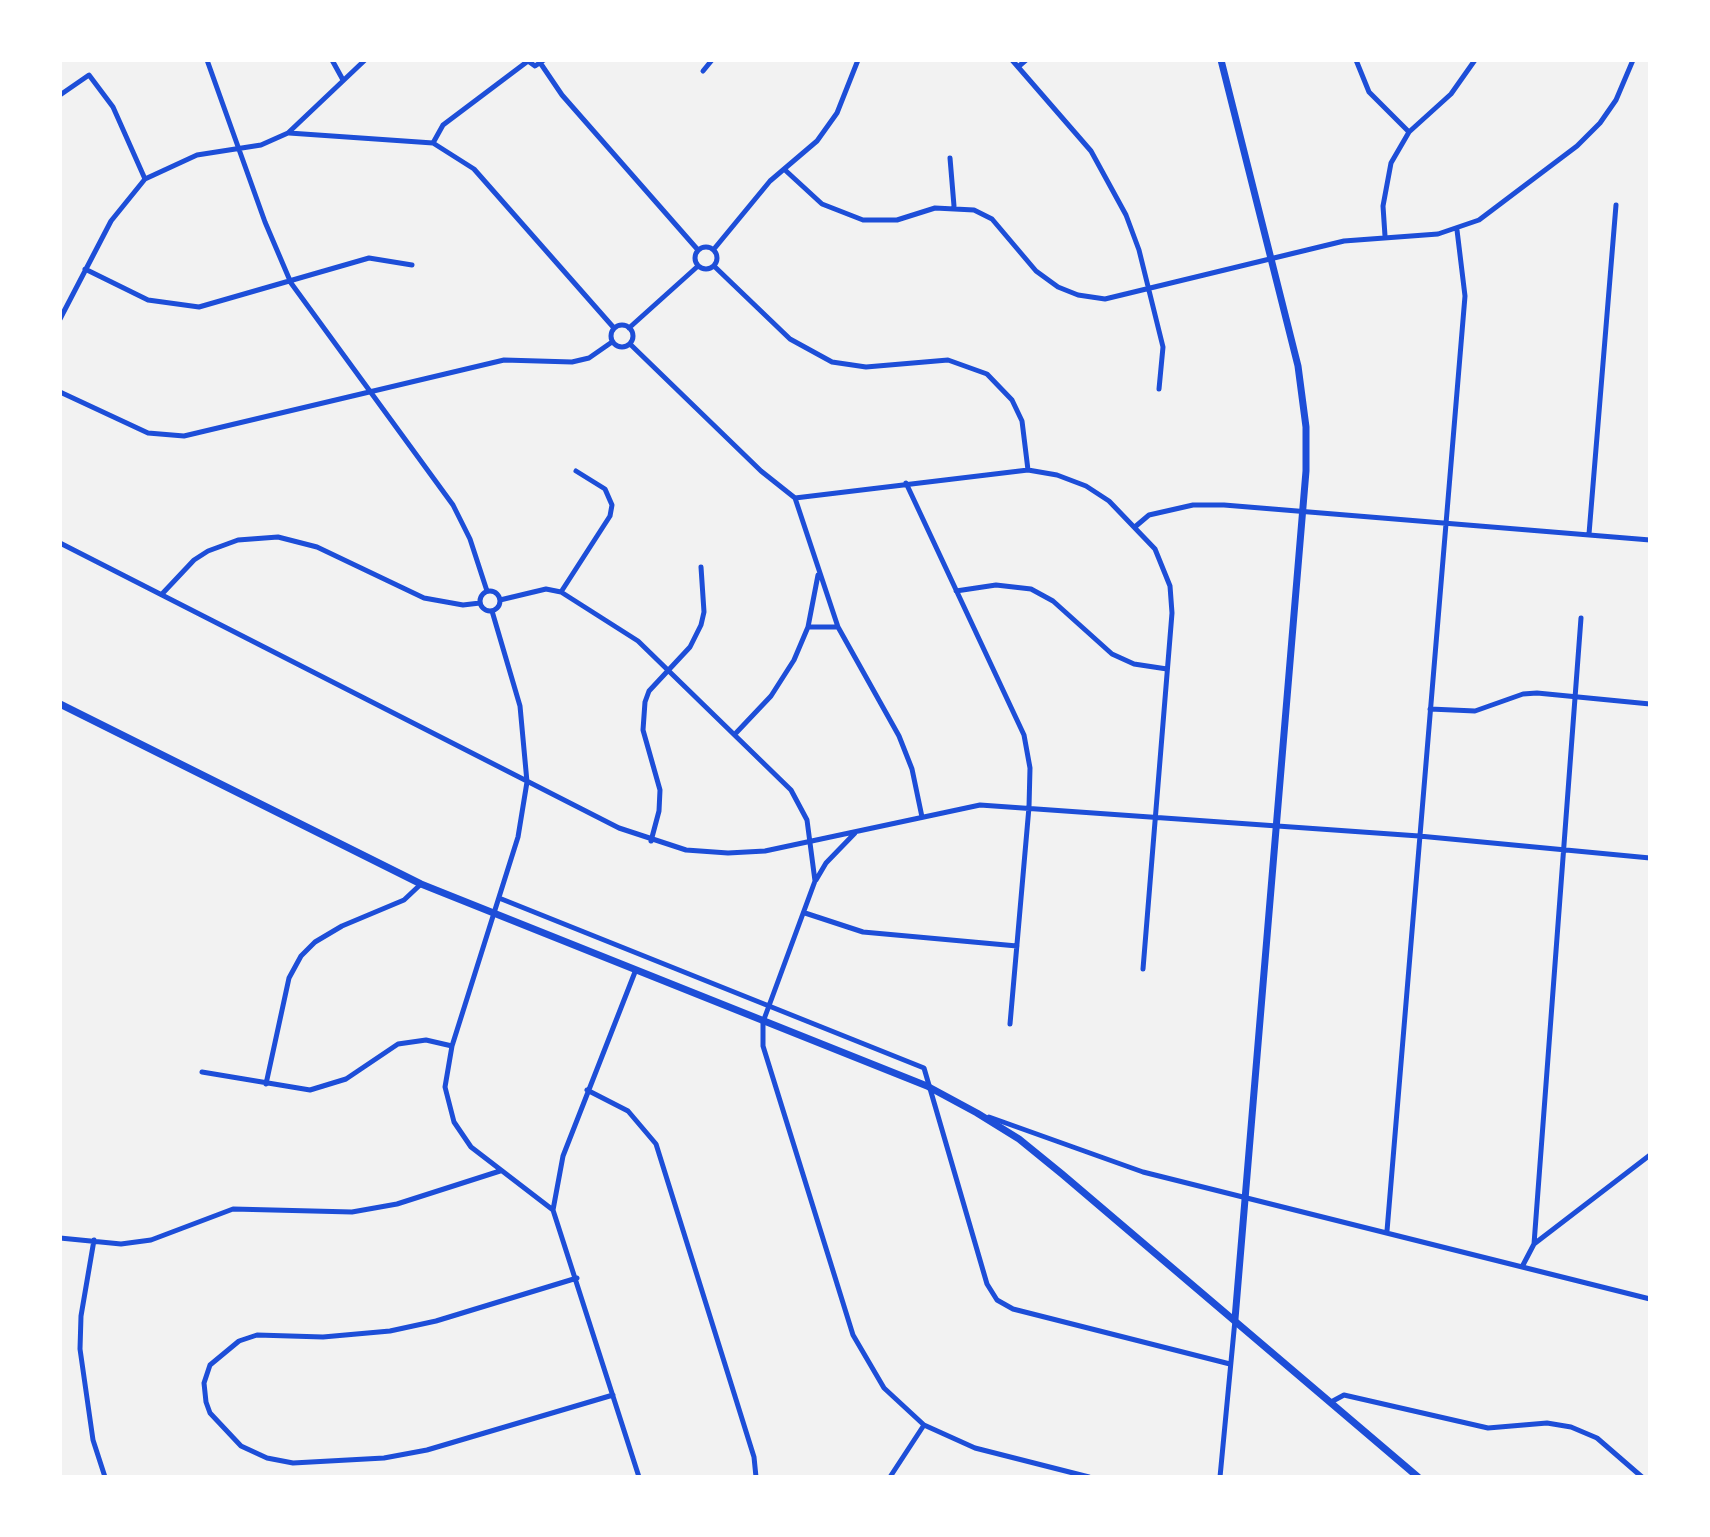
<!DOCTYPE html>
<style>
body{margin:0}
#map{position:relative;width:1710px;height:1537px;overflow:hidden;background:#f2f2f2;font-family:"Varela Round",sans-serif}
canvas{display:block}
.frame{position:absolute;inset:0;border:62px solid #fff;pointer-events:none}
</style>
<div id="map">
<canvas width="1710" height="1537"></canvas>
<div class="frame"></div>
</div>
<script>
const c = document.querySelector('canvas').getContext('2d');
c.lineJoin = 'round';
const toPath = rows => new Path2D(rows.map(r => 'M' + r).join(''));
function stroke(path, color, width, dash) { c.strokeStyle = color; c.lineWidth = width; c.lineCap = dash ? 'butt' : 'round'; c.setLineDash(dash || []); c.stroke(path); }
const minor = toPath([
 [207,60,265,222,291,283,453,505,470,539,487,591],
 [332,60,343,80],
 [1012,60,1091,151,1126,215,1139,250,1163,347,1159,389],
 [1356,60,1369,92,1409,132],
 [528,61,535,66,544,60],
 [541,64,562,95,698,250],
 [1018,67,1026,60],
 [703,71,712,60],
 [60,95,89,75,113,107,145,179],
 [289,133,433,143,443,125,528,61],
 [433,143,474,169,614,328],
 [950,158,954,206],
 [785,170,822,204,863,220,897,220,935,208,974,210,992,219,1036,271,1058,287,1078,295,1105,299,1344,241,1438,234,1479,220,1577,146,1600,123,1616,100,1633,60],
 [1385,236,1383,206,1391,163,1409,132,1451,94,1475,60],
 '695 258a11 11 0 1 1 22 0a11 11 0 1 1-22 0Z',
 [714,249,770,181,817,141,837,113,858,60],
 [714,266,790,339,832,362,866,367,948,360,987,374,1012,400,1022,421,1028,470],
 [85,269,148,300,199,307,369,258,412,265],
 [60,319,111,221,145,179,197,155,261,145,288,133,365,60],
 '611 336a11 11 0 1 1 22 0a11 11 0 1 1-22 0Z',
 [629,328,698,266],
 [630,344,761,471,795,498,838,627,899,736,912,769,922,817],
 [60,392,148,433,184,436,504,360,572,362,589,358,612,342],
 [906,483,1024,735,1030,768,1029,807,1010,1024],
 [795,498,1028,470,1057,475,1086,486,1109,501,1155,549,1170,586,1172,613,1143,969],
 [1136,526,1149,515,1193,505,1224,505,1650,540],
 [1589,534,1616,205],
 [60,543,619,828,686,850,728,853,765,851,980,805,1419,836,1650,858],
 '480 601a10 10 0 1 1 20 0a10 10 0 1 1-20 0Z',
 [956,591,996,585,1031,589,1053,601,1112,654,1134,664,1167,669],
 [561,592,610,516,612,505,605,489,576,471],
 [162,594,194,560,208,551,238,540,278,537,317,547,424,598,463,605,480,603],
 [500,600,546,589,561,592,638,641,791,790,807,820,815,881,763,1022,763,1046,853,1335,884,1388,924,1425,975,1448,1089,1477],
 [492,611,520,706,527,782,518,837,452,1046,445,1087,454,1122,471,1147,553,1210],
 [808,627,838,627],
 [1430,709,1475,711,1523,694,1537,693,1650,704],
 [736,733,771,696,794,660,808,627,818,575],
 [651,841,659,811,660,790,643,730,645,702,649,691,690,647,701,625,704,612,701,567],
 [816,880,826,863,855,833],
 [499,898,924,1068,987,1284,997,1300,1013,1309,1230,1364],
 [805,913,863,932,1017,946],
 [635,972,563,1156,553,1210,639,1477],
 [202,1072,310,1090,346,1079,398,1044,426,1040,452,1046],
 [266,1084,289,978,301,956,315,942,342,926,404,900,421,884],
 [587,1090,628,1111,656,1144,754,1457,756,1477],
 [989,1117,1143,1172,1650,1299],
 [1387,1231,1465,296,1457,230],
 [60,1238,121,1244,151,1240,233,1209,352,1212,397,1204,500,1171],
 [94,1240,81,1316,80,1349,93,1440,105,1477],
 [1534,1244,1581,618],
 [1523,1265,1534,1244,1650,1155],
 [577,1278,436,1321,390,1331,323,1337,257,1335,239,1341,210,1365,204,1383,206,1402,210,1413,241,1446,267,1458,293,1463,384,1458,427,1450,613,1395],
 [1331,1402,1344,1395,1488,1428,1547,1423,1571,1427,1597,1438,1642,1477],
 [890,1477,924,1425],
 [1220,1477,1235,1320]
]);
const tertiary = toPath([
 [1221,60,1298,366,1306,427,1306,471,1235,1319]
]);
const secondary = toPath([
 [60,704,421,884,927,1086,977,1113,1019,1139,1062,1174,1418,1477]
]);
stroke(minor, '#1d4ed8', 5);
stroke(tertiary, '#1d4ed8', 7);
stroke(secondary, '#1d4ed8', 7);
</script>
